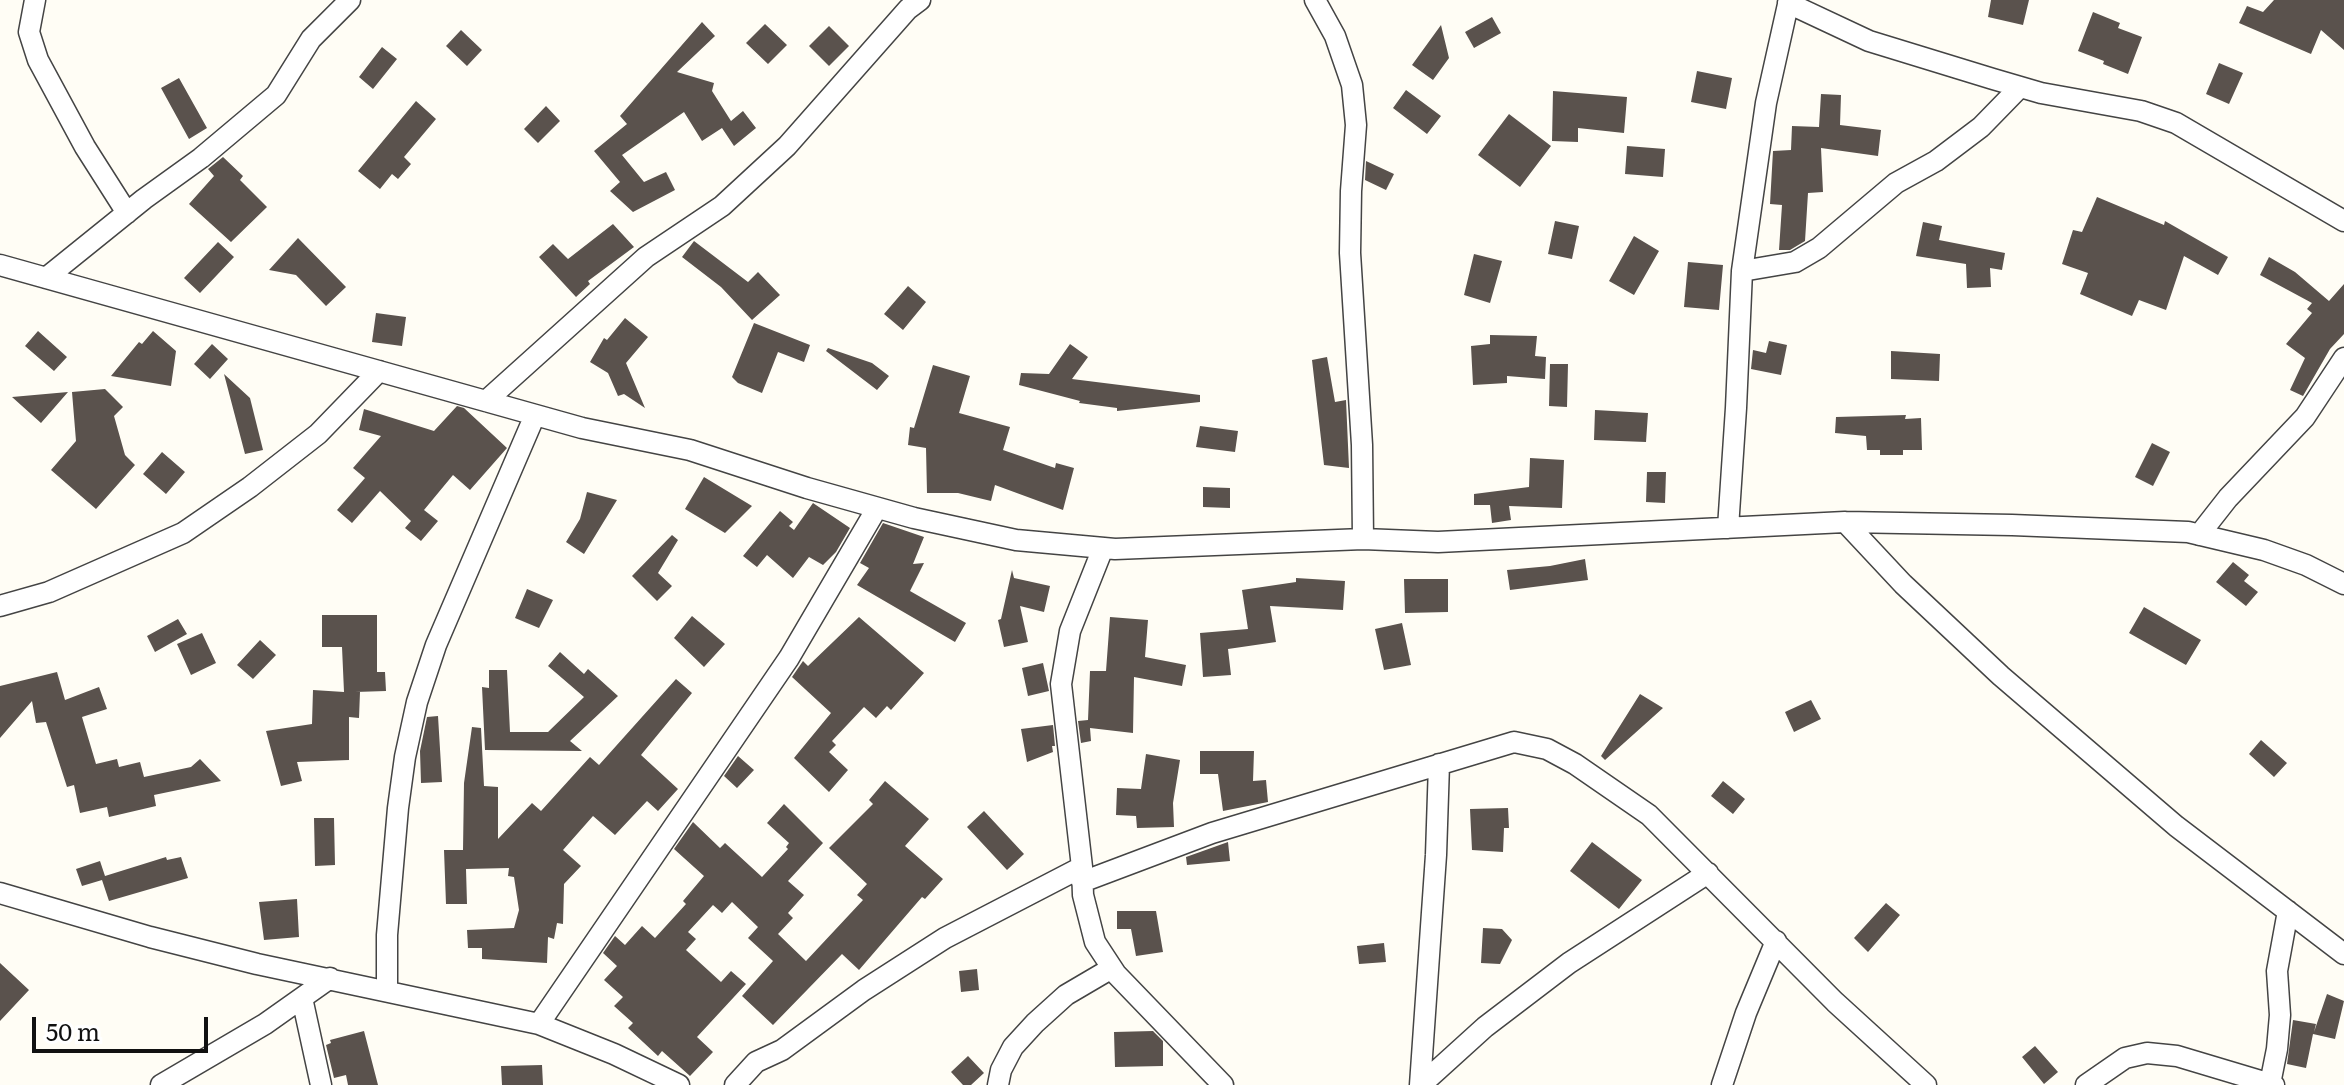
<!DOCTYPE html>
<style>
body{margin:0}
#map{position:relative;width:2344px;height:1085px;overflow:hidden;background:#fffdf5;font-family:Literata,serif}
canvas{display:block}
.scale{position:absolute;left:32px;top:1017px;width:176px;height:36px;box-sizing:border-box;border:4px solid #111;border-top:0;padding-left:10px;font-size:24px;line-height:28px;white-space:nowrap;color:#111;-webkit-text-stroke:6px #fff;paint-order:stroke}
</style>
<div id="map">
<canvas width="2344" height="1085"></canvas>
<div class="scale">50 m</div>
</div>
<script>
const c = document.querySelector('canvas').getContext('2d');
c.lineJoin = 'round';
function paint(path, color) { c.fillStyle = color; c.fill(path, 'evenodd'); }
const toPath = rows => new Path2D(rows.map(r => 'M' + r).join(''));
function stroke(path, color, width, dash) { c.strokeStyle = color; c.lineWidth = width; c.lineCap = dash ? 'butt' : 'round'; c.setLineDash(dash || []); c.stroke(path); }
const building = toPath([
 [1991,0,2029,0,2023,25,1988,17],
 [2274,0,2344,0,2344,50,2321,30,2311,54,2239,23,2247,6,2263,12],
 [2093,12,2120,23,2118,28,2142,37,2128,74,2103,64,2104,61,2078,51],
 [1492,17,1501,33,1474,48,1465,32],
 [702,22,715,36,677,72,714,83,712,91,731,121,743,111,756,128,734,146,722,128,702,141,684,112,622,155,644,182,666,172,675,190,633,212,610,191,620,182,594,151,627,124,620,116],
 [765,24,787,45,768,64,746,43],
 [1441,25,1449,58,1433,80,1412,65],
 [829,26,849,46,829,66,809,46],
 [461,30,482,50,467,66,446,46],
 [382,47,397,59,373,89,359,77],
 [2219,63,2243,73,2229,104,2206,94],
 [1697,71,1732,78,1726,109,1691,102],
 [179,78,207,128,189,139,161,88],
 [1406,90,1441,116,1427,134,1393,108],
 [1553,91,1627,97,1624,133,1578,128,1578,142,1552,141],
 [1821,94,1841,95,1840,125,1881,130,1878,156,1821,148,1823,192,1808,193,1805,241,1790,250,1779,250,1782,205,1770,204,1773,151,1791,150,1792,126,1819,127],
 [416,101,436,119,404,157,411,164,398,179,392,174,380,189,358,171],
 [546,106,560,121,538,143,524,129],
 [1509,114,1551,146,1520,187,1478,155],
 [1627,146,1665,149,1663,177,1625,174],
 [223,157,243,176,240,180,267,207,231,242,189,204,214,176,208,169],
 [1366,161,1394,174,1386,190,1365,180],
 [2097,197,2164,225,2165,221,2228,257,2218,275,2184,256,2166,310,2139,300,2132,316,2080,294,2088,273,2062,264,2073,230,2082,232],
 [1555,221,1579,226,1572,259,1548,254],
 [1923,222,1942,226,1939,240,2005,253,2002,270,1990,268,1991,287,1967,288,1966,264,1916,256],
 [613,224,634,247,588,281,590,284,576,297,539,257,553,244,568,259],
 [1634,236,1659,251,1634,295,1609,281],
 [298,238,346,287,326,306,296,275,269,270],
 [694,241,748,282,758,272,780,295,752,320,721,287,682,257],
 [218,242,234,257,200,293,184,278],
 [1474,254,1502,261,1490,303,1464,295],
 [2269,257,2295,272,2329,301,2344,284,2344,334,2330,349,2303,396,2290,390,2305,358,2286,344,2312,313,2307,309,2312,303,2260,275],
 [1688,262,1723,265,1719,310,1684,307],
 [908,286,926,302,903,330,884,314],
 [376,313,406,317,402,346,372,342],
 [625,318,648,337,626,363,645,408,624,394,618,396,608,373,590,362,604,338,607,340],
 [754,323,810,345,804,362,778,352,762,393,738,383,732,377],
 [38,331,67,357,54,371,25,346],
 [153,331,176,351,171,386,111,376,139,342,142,344],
 [1490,335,1537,336,1535,356,1546,357,1545,379,1507,376,1507,383,1473,385,1471,346,1490,344],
 [1769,341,1787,345,1781,375,1751,369,1753,350,1766,353],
 [212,344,228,359,210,379,194,364],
 [1070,344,1088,357,1072,379,1200,395,1200,402,1117,411,1117,408,1079,403,1080,401,1019,385,1021,373,1049,374],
 [828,348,872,363,889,376,877,390,826,351],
 [1891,351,1940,354,1939,381,1891,379],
 [1327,357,1335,402,1346,400,1349,468,1324,465,1312,360],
 [1550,364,1568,364,1567,407,1549,406],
 [933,365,970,376,959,413,1010,427,1003,450,1055,468,1056,463,1074,468,1063,510,995,485,991,501,958,493,927,493,926,448,908,445,910,427,914,428],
 [224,374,250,398,263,450,245,454],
 [105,389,123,407,114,416,125,455,135,465,96,509,51,470,76,441,72,392],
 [68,392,41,423,12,397],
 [457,406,464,408,507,448,470,490,453,475,424,510,438,521,421,541,405,528,411,521,380,491,352,523,337,510,365,478,353,468,381,436,359,430,364,409,434,431],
 [1595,410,1648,413,1646,442,1594,440],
 [1906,415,1905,419,1921,418,1922,450,1903,450,1903,455,1880,455,1880,450,1867,450,1866,436,1835,433,1836,417],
 [1200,426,1238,431,1235,452,1196,447],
 [2152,443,2170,452,2153,486,2135,477],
 [162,452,185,472,166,494,143,474],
 [1530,458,1564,460,1562,508,1509,506,1511,520,1492,523,1490,505,1474,505,1474,494,1529,487],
 [1647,472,1666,472,1665,503,1646,502],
 [704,477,752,506,725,533,685,509],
 [1203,487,1230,488,1230,508,1203,507],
 [587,492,617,500,584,554,566,542,580,519],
 [813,503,850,528,836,552,823,565,809,557,793,578,767,555,757,567,743,556,780,511,793,522,789,526,794,530],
 [883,523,924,537,913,564,924,563,910,591,966,623,955,642,857,585,869,568,860,563],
 [672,535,678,540,658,573,672,586,657,601,632,576],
 [1585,559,1588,580,1510,590,1507,570,1550,566],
 [2233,562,2249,575,2244,581,2258,592,2246,606,2216,582],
 [1012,570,1014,578,1050,586,1044,612,1020,606,1028,642,1004,647,998,620,1001,619],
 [1296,578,1345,581,1343,610,1270,606,1276,642,1228,649,1231,675,1203,677,1200,633,1248,629,1242,590,1296,582],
 [1404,579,1448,579,1448,612,1405,613],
 [527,589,553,600,539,628,515,618],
 [2144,607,2201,640,2186,665,2129,633],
 [322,615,377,615,377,672,385,672,386,691,355,692,360,692,359,718,349,717,349,760,297,762,302,781,281,786,266,731,312,724,313,690,344,692,342,647,322,647],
 [692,616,725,644,704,667,674,638],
 [859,617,924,673,891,710,887,706,876,718,864,707,832,741,836,745,829,752,848,770,829,792,794,758,831,713,792,677,803,661,808,666],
 [1110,617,1148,620,1145,657,1186,665,1182,686,1134,677,1133,733,1090,728,1091,741,1081,743,1078,721,1088,720,1090,671,1106,671],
 [178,619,187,634,155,652,147,636],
 [1402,623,1411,665,1384,670,1375,629],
 [202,633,216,663,191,675,177,644],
 [260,640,276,655,253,679,237,665],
 [560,652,584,674,588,669,618,696,570,741,582,751,485,750,482,687,489,688,489,670,507,670,510,732,548,732,584,697,548,666],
 [1043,663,1049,691,1028,696,1022,668],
 [57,672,65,700,99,687,107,709,82,717,96,764,117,759,119,767,140,762,144,777,191,767,200,759,221,781,154,795,156,806,109,817,107,807,80,813,74,785,67,787,46,722,36,723,32,701,0,738,0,686],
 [676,679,692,693,641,755,678,789,658,811,647,801,615,835,593,816,563,850,581,866,564,884,563,924,557,923,554,939,548,937,547,963,482,959,482,948,468,948,467,930,514,928,519,910,514,877,508,876,509,868,466,869,467,904,446,904,444,850,463,850,464,783,472,727,481,728,484,786,498,787,498,839,532,803,541,811,590,757,599,765],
 [1640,694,1663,708,1605,760,1601,756],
 [1811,700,1821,719,1794,732,1785,712],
 [438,716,442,782,421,783,420,751,427,717],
 [1053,725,1055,746,1052,746,1053,752,1027,762,1021,729],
 [2261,740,2287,763,2274,777,2249,754],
 [1200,751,1254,751,1253,781,1266,780,1268,802,1223,811,1218,774,1200,774],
 [1146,754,1180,760,1173,803,1174,827,1137,828,1136,816,1116,815,1117,788,1141,789],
 [738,756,754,770,737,788,724,776],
 [885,781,929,819,905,846,943,879,925,899,922,897,859,970,842,954,773,1025,742,996,773,961,748,938,758,927,732,902,722,913,713,905,688,932,696,939,686,950,721,982,731,971,746,984,697,1037,713,1052,690,1076,662,1051,658,1056,628,1028,633,1023,614,1006,623,997,604,980,617,966,603,953,615,936,625,945,642,926,655,938,686,904,683,901,704,876,674,849,693,822,720,848,725,843,762,877,788,849,786,847,789,843,767,823,784,804,823,843,788,881,804,895,788,913,793,918,778,934,806,961,863,900,857,895,867,884,829,848,873,804,869,800],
 [1723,781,1745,799,1733,814,1711,796],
 [1508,808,1509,828,1504,828,1503,852,1472,850,1470,809],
 [984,811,1024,854,1007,870,967,827],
 [314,818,334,818,335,865,315,866],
 [1228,842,1230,861,1187,865,1186,857],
 [1592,842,1642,880,1619,909,1570,871],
 [166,857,167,860,181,857,188,878,109,901,102,880,82,886,76,869,100,861,105,876],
 [297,899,299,937,264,940,259,902],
 [1886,903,1900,915,1868,952,1854,938],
 [1117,911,1156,911,1163,952,1136,956,1131,929,1117,929],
 [1483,928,1502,929,1512,940,1500,964,1481,963],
 [1384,943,1386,962,1359,964,1357,946],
 [0,963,29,990,0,1021],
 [977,969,979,990,961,992,959,971],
 [2327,994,2344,1001,2335,1039,2313,1034,2306,1068,2287,1064,2293,1020,2316,1024,2314,1032],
 [364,1031,378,1085,348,1085,346,1075,334,1078,326,1045,331,1043,330,1040],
 [1153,1031,1163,1041,1163,1066,1115,1067,1114,1032],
 [2035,1046,2058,1072,2044,1084,2022,1057],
 [968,1056,984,1073,971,1085,963,1085,951,1072],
 [542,1065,543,1085,502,1085,501,1066]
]);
const street = toPath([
 [35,0,29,32,38,60,85,147,127,213],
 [1315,0,1335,36,1352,85,1356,125,1351,191,1350,253,1362,445,1363,539],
 [1788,3,1869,41,1993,79,2041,93,2141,111,2176,123,2344,221],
 [0,265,582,428,690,450,807,488,914,518,1016,540,1115,549,1363,539,1438,542,1845,522,2012,525,2188,532,2264,550,2306,565,2344,584],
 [1742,271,1795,262,1819,248,1896,183,1936,161,1981,127,2020,87],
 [46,278,144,199,201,158,276,95,311,39,350,0],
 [486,401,646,257,722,206,787,146,908,9,920,0],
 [1845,522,1903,584,2001,676,2176,826,2344,954],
 [1728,528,1736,408,1742,271,1766,103,1789,0],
 [2199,535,2228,498,2305,417,2344,358],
 [1103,548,1070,631,1061,684,1082,867,1083,895,1095,942,1116,974,1223,1085],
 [0,606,49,592,183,533,250,487,318,434,379,371],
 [1082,882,1212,833,1514,742,1547,749,1575,764,1649,815,1835,1002,1926,1085],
 [0,893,150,937,257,964,539,1024,614,1054,679,1085],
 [387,990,387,935,398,808,405,757,417,702,436,645,535,415],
 [302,998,321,1085],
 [539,1024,789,658,877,508],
 [2270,1084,2277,1049,2280,1015,2277,971,2288,911],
 [161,1085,265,1024,330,978],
 [735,1085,756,1062,782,1050,864,990,945,938,1082,867],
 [998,1085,1001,1070,1013,1047,1035,1023,1066,995,1112,968],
 [1420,1085,1436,855,1439,764],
 [1421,1085,1485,1027,1569,963,1708,873],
 [1722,1085,1746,1013,1776,941],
 [2086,1085,2125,1058,2147,1053,2177,1056,2274,1085]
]);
paint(building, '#5a524d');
stroke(street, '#444', 23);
stroke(street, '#fff', 20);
</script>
